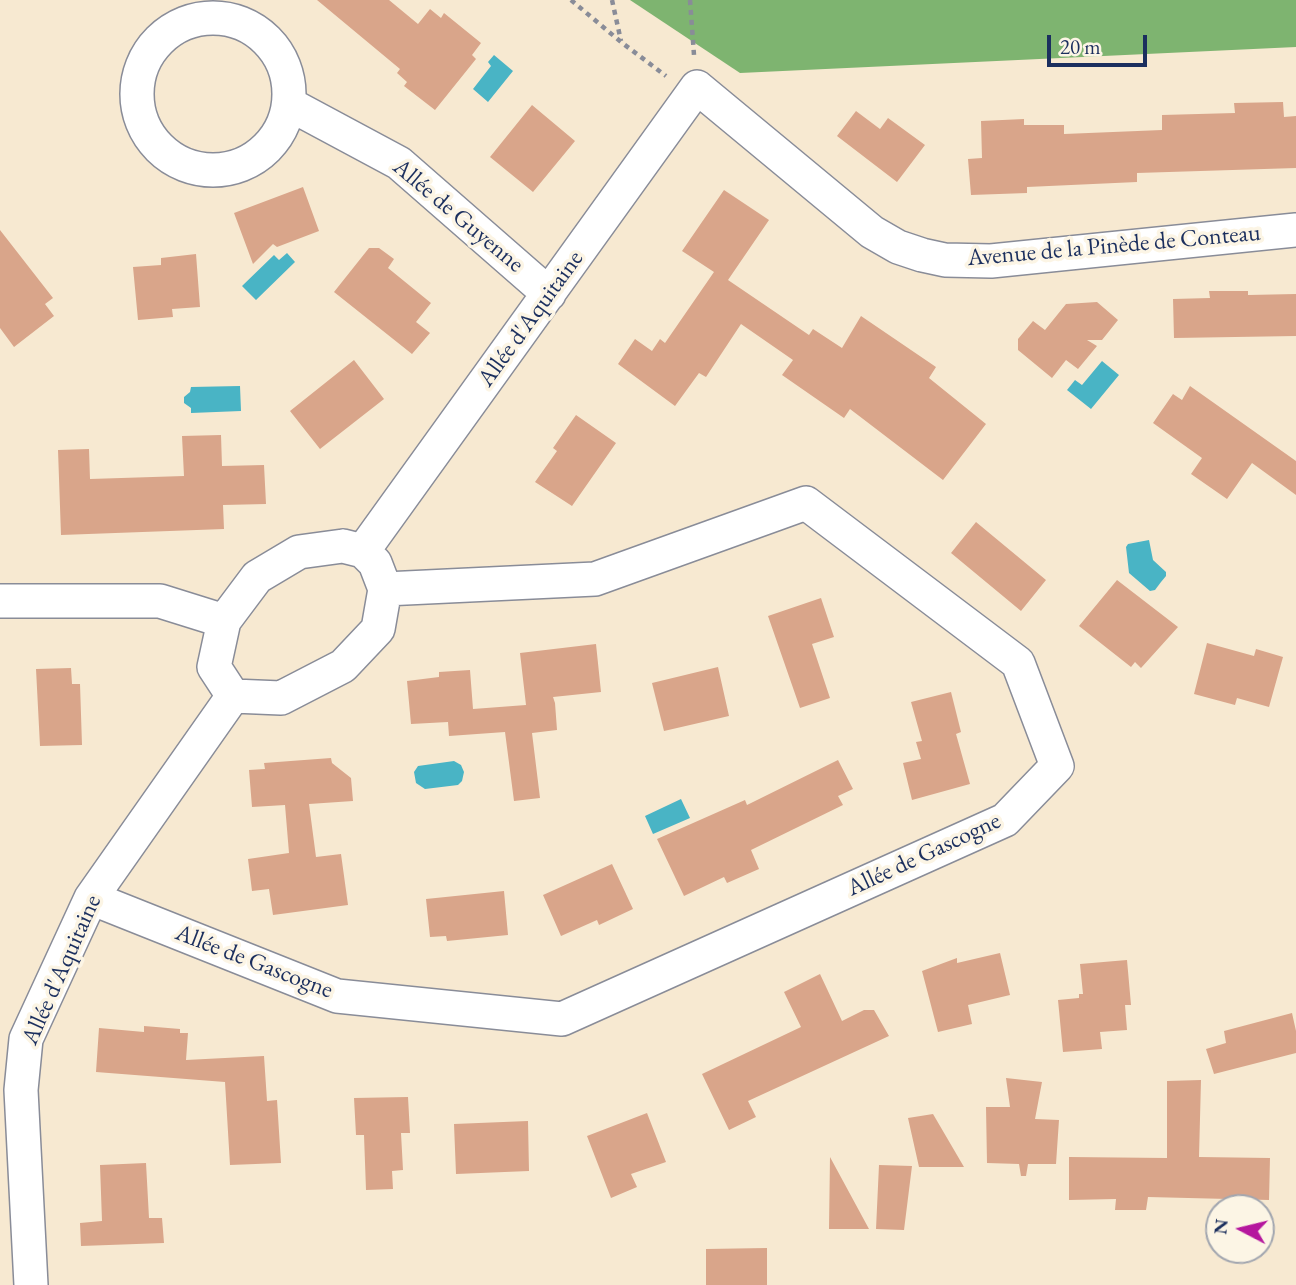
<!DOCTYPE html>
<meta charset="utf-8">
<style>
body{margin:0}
#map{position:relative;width:1296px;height:1285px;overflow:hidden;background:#f7e9d1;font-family:"EB Garamond",serif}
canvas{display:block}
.north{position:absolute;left:1205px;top:1194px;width:70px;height:70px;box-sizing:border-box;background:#fcf5e5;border:2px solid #a2a6af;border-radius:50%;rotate:277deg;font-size:19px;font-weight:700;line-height:28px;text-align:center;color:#1b2f5e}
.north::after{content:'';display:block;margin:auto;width:24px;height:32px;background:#b5179e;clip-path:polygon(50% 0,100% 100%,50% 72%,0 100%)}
.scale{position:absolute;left:1047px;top:35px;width:100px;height:32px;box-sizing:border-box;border:4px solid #1b2f5e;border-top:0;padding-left:9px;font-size:21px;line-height:24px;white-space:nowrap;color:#1b2f5e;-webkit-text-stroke:5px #fcf5e5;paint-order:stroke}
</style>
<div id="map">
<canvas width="1296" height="1285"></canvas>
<div class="north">N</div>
<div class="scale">20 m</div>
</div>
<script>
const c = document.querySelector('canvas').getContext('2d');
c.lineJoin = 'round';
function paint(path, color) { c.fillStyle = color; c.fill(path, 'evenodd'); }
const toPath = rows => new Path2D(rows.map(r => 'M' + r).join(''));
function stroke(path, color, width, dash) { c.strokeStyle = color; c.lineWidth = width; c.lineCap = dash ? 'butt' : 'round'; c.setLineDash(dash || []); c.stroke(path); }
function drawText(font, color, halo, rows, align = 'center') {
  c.font = font + ' "EB Garamond",serif'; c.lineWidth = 7; c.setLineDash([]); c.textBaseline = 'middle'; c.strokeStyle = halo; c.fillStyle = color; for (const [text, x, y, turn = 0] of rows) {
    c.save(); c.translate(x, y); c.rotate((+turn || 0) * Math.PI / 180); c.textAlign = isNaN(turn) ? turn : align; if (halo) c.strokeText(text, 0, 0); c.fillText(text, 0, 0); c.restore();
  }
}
const forest = toPath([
 [630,0,1296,0,1296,47,740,73]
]);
const water = toPath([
 [494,55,513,71,488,102,473,89,491,66,488,62],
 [287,253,295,262,256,300,242,286,274,255,279,260],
 [1102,361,1119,375,1091,409,1067,390,1075,380,1082,385],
 [240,386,241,411,191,413,191,408,184,403,184,397,190,392,191,387],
 [1149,540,1153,560,1166,572,1166,576,1161,582,1155,590,1150,591,1129,573,1126,547,1128,544],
 [454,761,461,765,464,772,462,781,458,785,425,789,416,783,414,772,418,766],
 [681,799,690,818,653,834,645,816]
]);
const building = toPath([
 [317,0,389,0,418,24,430,9,441,18,444,13,481,43,472,55,476,59,435,110,404,86,407,82,397,73,400,69],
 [1283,102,1284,117,1296,116,1296,168,1137,173,1137,182,1027,187,1027,193,971,195,968,159,982,158,981,121,1024,119,1024,125,1064,125,1064,134,1162,130,1162,115,1235,113,1234,103],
 [532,105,575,141,533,192,490,157],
 [856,111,880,129,888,118,925,145,897,182,837,136],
 [303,187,319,231,277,247,273,244,253,264,234,213],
 [724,190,769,220,728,280,809,335,813,329,842,348,861,316,936,367,929,378,986,424,943,480,850,409,844,418,782,375,793,360,741,324,706,377,699,373,675,406,618,364,635,339,652,351,660,339,665,343,714,272,682,251],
 [0,230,53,298,45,304,54,316,14,347,0,328],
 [369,248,379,248,394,259,388,268,431,303,416,322,430,333,412,354,334,292],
 [196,254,200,307,172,309,173,317,138,320,133,267,161,265,161,258],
 [1209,291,1248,291,1248,295,1296,294,1296,336,1174,338,1173,299,1210,298],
 [1097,302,1118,320,1102,340,1087,340,1097,346,1078,369,1066,360,1052,378,1018,350,1018,339,1033,321,1045,330,1066,304],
 [354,360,384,399,320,449,290,411],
 [1190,386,1296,461,1296,495,1252,463,1227,499,1191,474,1202,458,1153,423,1173,394,1182,400],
 [576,415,616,443,572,506,535,482,557,451,553,448],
 [221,435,222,466,264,465,266,504,223,505,224,529,61,535,58,450,89,449,90,479,184,476,182,436],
 [976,522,1046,580,1021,611,951,553],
 [1117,580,1178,627,1141,668,1135,662,1131,667,1079,626],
 [821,598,834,637,812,644,830,698,800,708,768,616],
 [1207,643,1254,656,1256,649,1283,657,1269,707,1237,698,1235,705,1194,694],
 [596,644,601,692,553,697,555,703,557,730,532,733,540,798,514,801,505,732,449,736,448,722,411,724,407,681,439,677,439,672,470,670,473,709,526,705,520,653],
 [718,667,729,716,664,731,652,683],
 [71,668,72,684,80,684,82,745,40,746,36,669],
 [951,692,961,732,956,734,970,784,912,800,903,763,921,759,916,742,922,741,911,702],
 [331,758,332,763,351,778,353,801,309,804,316,857,341,854,348,905,273,915,269,889,252,891,248,859,289,853,285,805,252,807,249,770,265,769,264,763],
 [838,760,853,789,838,796,843,805,751,850,759,869,727,883,724,877,684,896,657,839,745,800,747,805],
 [612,864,633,909,599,925,597,920,561,936,543,895],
 [504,891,508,935,447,941,446,936,430,937,426,899],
 [1000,953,1010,995,968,1005,972,1024,938,1032,922,971,957,958,957,963],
 [1127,960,1131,1005,1125,1005,1127,1030,1100,1032,1102,1049,1063,1052,1058,1000,1079,998,1079,994,1083,994,1080,964],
 [820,974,842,1021,864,1010,874,1010,889,1036,748,1101,756,1117,729,1130,702,1074,801,1027,784,992],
 [1292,1013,1296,1031,1296,1053,1214,1074,1206,1049,1226,1043,1224,1031],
 [144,1026,180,1029,180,1033,188,1033,186,1060,264,1056,267,1101,277,1100,281,1163,230,1165,225,1082,96,1072,99,1028,144,1032],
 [1006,1078,1042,1082,1035,1119,1059,1120,1056,1164,1028,1164,1026,1176,1021,1176,1019,1164,987,1163,986,1107,1010,1107],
 [1201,1080,1199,1157,1270,1158,1269,1200,1148,1197,1146,1210,1115,1210,1116,1199,1069,1200,1069,1157,1167,1158,1167,1081],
 [408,1097,410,1133,401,1133,403,1170,392,1171,393,1189,366,1190,364,1135,356,1135,354,1098],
 [647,1113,666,1162,631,1174,637,1187,611,1198,587,1136],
 [933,1114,964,1167,919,1167,908,1118],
 [528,1121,529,1171,456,1174,454,1124],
 [830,1157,869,1229,829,1229],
 [146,1163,149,1218,162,1218,164,1243,81,1246,80,1223,102,1221,100,1165],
 [879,1165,912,1166,904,1230,876,1229],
 [767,1248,767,1285,706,1285,706,1249]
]);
const path = toPath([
 [571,0,621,42,666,76],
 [612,0,621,41],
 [690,0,694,55]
]);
const minor = toPath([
 '137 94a76 76 0 1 1 152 0a76 76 0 1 1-152 0Z',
 [289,104,399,163,549,294],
 [343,546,363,551,375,563,385,589,378,629,343,666,281,698,233,696,214,667,224,621,257,577,299,552,343,546],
 [363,551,697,87,872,232,898,247,922,255,945,260,991,261,1296,230],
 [0,601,160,601,224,621],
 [91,898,337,996,562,1019,1005,820,1057,766,1018,663,806,503,595,579,385,589],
 [31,1285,21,1090,26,1039,91,898,233,696]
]);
const streetNames = [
 ["Allée de Guyenne",458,216,40],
 ["Avenue de la Pinède de Conteau",1114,246,-5],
 ["Allée d'Aquitaine",531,319,-54],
 ["Allée de Gascogne",924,855,-25],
 ["Allée de Gascogne",254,962,21],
 ["Allée d'Aquitaine",62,970,-66]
];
paint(forest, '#7eb470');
paint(water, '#49b4c5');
paint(building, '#d9a58a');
stroke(minor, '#898c98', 36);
stroke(path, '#898c98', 4.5, [5, 5]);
stroke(minor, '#fff', 33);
drawText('24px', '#1b2f5e', '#fcf5e5', streetNames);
</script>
